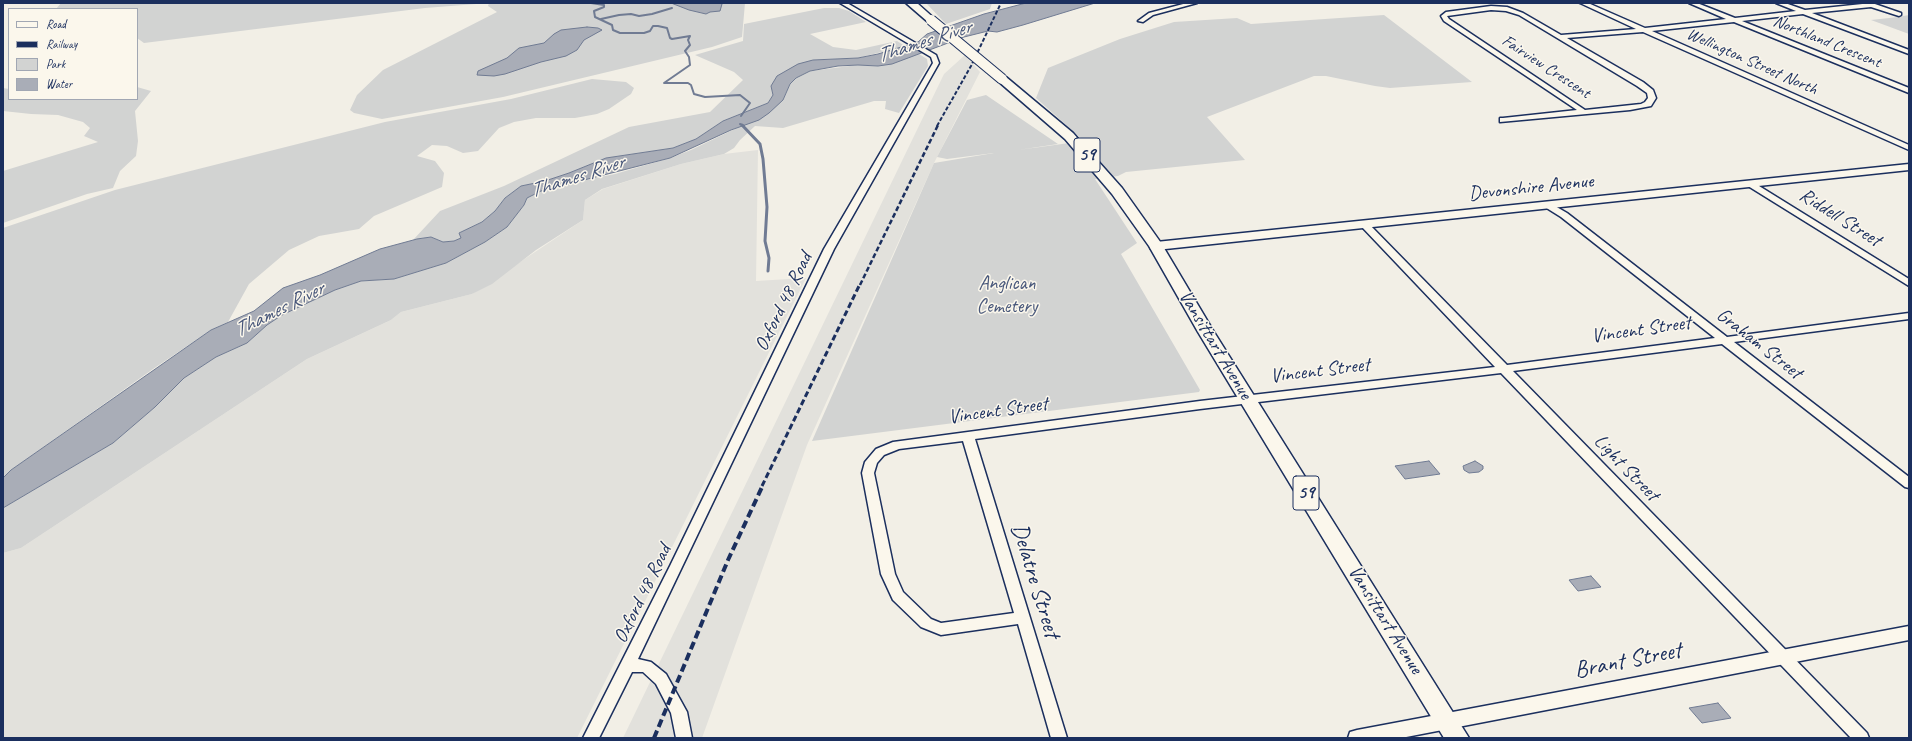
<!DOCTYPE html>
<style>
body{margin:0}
#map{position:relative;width:1912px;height:741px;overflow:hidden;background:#f2efe6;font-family:Caveat,sans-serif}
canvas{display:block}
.frame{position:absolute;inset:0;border:4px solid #1b2f5e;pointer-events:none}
.legend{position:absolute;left:8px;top:8px;width:130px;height:92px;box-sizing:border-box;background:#fbf7ec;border:1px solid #a1a7b3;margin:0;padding:5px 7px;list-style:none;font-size:12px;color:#1b2f5e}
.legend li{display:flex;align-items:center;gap:8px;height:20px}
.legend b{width:20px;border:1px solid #a1a7b3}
</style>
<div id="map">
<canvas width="1912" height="741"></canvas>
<div class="frame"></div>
<ul class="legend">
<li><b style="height:5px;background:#fbf7ec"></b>Road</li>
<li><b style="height:5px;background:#1b2f5e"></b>Railway</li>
<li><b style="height:11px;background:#d2d3d2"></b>Park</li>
<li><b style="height:11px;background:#a9adb7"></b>Water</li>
</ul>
</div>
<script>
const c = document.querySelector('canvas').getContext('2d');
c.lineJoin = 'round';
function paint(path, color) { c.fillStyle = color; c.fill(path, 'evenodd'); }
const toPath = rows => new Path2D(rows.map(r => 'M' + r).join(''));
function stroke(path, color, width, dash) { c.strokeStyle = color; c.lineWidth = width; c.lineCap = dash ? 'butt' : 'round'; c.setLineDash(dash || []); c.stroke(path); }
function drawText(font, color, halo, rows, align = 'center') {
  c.font = font + ' Caveat,sans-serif'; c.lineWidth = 3; c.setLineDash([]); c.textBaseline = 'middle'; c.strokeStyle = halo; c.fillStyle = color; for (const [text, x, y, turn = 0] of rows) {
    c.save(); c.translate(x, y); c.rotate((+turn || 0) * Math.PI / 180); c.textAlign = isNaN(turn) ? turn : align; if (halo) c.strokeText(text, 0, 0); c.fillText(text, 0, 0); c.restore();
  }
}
const built = toPath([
 [965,55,980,72,934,163,807,445,702,738,623,738,944,74],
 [758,150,756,281,806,278,577,738,3,738,3,553,21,548,307,359,391,320,401,312,472,294,583,220,585,200,603,189,681,164,724,154]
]);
const green = toPath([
 [61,3,745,3,742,37,712,47,503,97,382,119,354,113,350,110,357,95,383,70,497,12,488,6,489,3,425,8,144,43,137,38,137,9,56,9],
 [926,3,992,3,990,9,946,24],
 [824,8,839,8,849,11,866,22,810,34,833,47,856,50,897,41,905,46,858,58,813,60,773,95,768,103,723,121,696,139,673,148,606,158,569,173,545,181,521,186,505,198,495,211,482,222,459,233,462,238,454,241,443,242,431,237,413,240,440,211,504,186,629,127,710,112,743,80,734,72,695,55,743,41,744,24],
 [1384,15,1472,82,1390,88,1375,86,1326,76,1314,76,1207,117,1245,160,1126,172,1118,176,1095,179,1137,243,1121,254,1200,390,1199,392,812,441,934,163,994,153,947,159,937,157,967,100,986,95,1058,144,1018,150,1084,141,1036,98,1048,68,1120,39,1174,22,1237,18,1251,24],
 [1909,15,1909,34,1871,20,1898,17],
 [919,54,927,59,928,66,899,113,885,109,886,101,874,101,783,128,755,126,740,140,734,148,724,154,681,164,602,189,585,200,583,220,536,250,492,284,472,294,401,312,391,320,307,359,21,548,3,553,3,508,113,443,155,407,184,378,216,357,247,343,267,325,282,315,335,290,361,281,394,279,446,263,485,242,507,227,524,205,527,198,541,191,556,188,575,182,615,174,670,158,691,150,743,125,783,100,790,84,796,78,810,71,858,65,878,66],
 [592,79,626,82,634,88,631,94,609,109,597,114,575,118,536,118,514,122,499,128,478,151,463,153,447,146,432,145,417,156,435,161,444,173,442,187,374,216,359,229,319,236,289,250,249,284,228,322,211,330,153,369,11,470,3,478,3,228,115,190,385,122,511,99],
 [137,87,151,91,135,111,138,141,136,156,120,171,113,188,87,194,3,223,3,171,98,142,84,136,90,128,83,122,58,115,31,114,3,111,3,88,9,89,9,99,137,99]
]);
const water = toPath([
 [671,3,720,3,722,4,720,11,710,12,706,14,689,10,671,3],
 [1026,3,1095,3,1023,25,997,32,988,31,964,37,892,64,878,66,858,65,838,66,810,71,796,78,790,84,783,100,769,113,759,120,731,130,670,158,541,191,527,198,524,205,507,227,485,242,446,263,394,279,361,281,335,290,282,315,267,325,247,343,216,357,184,378,155,407,113,443,3,508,3,478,11,470,211,330,254,311,283,288,320,275,380,249,417,239,431,237,443,242,454,241,461,238,459,233,482,222,495,211,505,198,521,186,545,181,569,173,606,158,673,148,696,139,723,121,768,103,773,95,771,86,777,76,798,64,813,60,858,58,878,54,918,42,927,34,984,14,1026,3],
 [587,27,598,28,602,30,584,40,577,50,566,56,541,62,505,74,494,76,477,75,478,71,507,58,519,48,544,43,554,34,561,30,587,27],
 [1429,461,1440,474,1405,479,1395,466,1429,461],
 [1475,461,1483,466,1483,469,1479,472,1469,473,1464,470,1463,466,1475,461],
 [1591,576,1601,587,1578,591,1569,580,1591,576],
 [1718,703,1731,718,1702,723,1689,708,1718,703]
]);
const streamFar1 = toPath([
 [591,3,604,5,604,7,594,11,595,17,612,25,613,30,620,33,644,33,650,31,653,26,658,26,667,28,670,38,672,39,690,36,688,40,690,45,685,51,689,57,690,65,664,83,688,83,691,85,694,94,705,97,740,95,750,103,741,116],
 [601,19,619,15,631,14,639,16,652,14,672,8],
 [740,124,744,126]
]);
const stream = toPath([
 [742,125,760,144,763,159,767,207,765,241,769,258,768,271]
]);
const minor = toPath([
 [840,3,847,3,936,55,939,63,834,249,638,659,651,662,666,674,687,712,692,738,676,738,671,713,656,684,643,672,632,672,599,738,583,738,670,566,824,249,933,63,931,57,840,3],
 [1187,3,1197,3,1153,15,1143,22,1138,21,1149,13,1187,3],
 [1580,3,1588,3,1645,28,1726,19,1689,3,1697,3,1735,18,1796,11,1776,3,1785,3,1805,10,1872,3,1901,13,1901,15,1899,16,1871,7,1812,13,1909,50,1909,54,1803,14,1742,21,1909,88,1909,93,1734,22,1652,31,1909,145,1909,150,1643,32,1567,38,1643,82,1653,90,1656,98,1651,106,1630,110,1500,122,1500,118,1503,118,1577,110,1444,21,1441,16,1446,12,1491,6,1507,7,1523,13,1561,35,1636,29,1580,3],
 [1491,10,1506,11,1519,15,1637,86,1647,93,1648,98,1645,102,1641,104,1585,110,1449,19,1447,16,1491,10],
 [1751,181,1909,279,1909,286,1748,186,1748,182,1751,181],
 [1548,202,1567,213,1727,337,1909,313,1909,319,1734,342,1909,477,1909,488,1905,487,1722,344,1513,371,1867,733,1869,738,1851,738,1501,373,1200,409,975,439,1067,738,1051,738,1018,624,941,635,921,627,893,600,881,574,862,473,865,462,876,449,893,442,1200,401,1495,367,1361,226,1361,222,1367,222,1507,365,1715,338,1561,217,1545,207,1544,205,1548,202],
 [963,441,1014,613,941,623,931,619,903,592,895,574,874,473,877,463,884,455,899,449,963,441]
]);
const tertiary = toPath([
 [1909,626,1909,640,1401,738,1348,738,1350,732,1357,730,1909,626]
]);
const secondary = toPath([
 [1909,164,1909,170,1156,250,1151,249,1150,246,1151,243,1156,242,1909,164]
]);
const primary = toPath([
 [906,3,917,3,936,20,931,23,928,22,906,3],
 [1002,76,1006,77,1073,133,1122,188,1161,243,1214,332,1469,738,1444,738,1198,332,1149,246,1112,194,1065,139,998,81,996,79,998,77,1002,76]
]);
const railFar3 = toPath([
 [937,126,971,66,1001,3]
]);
const railFar2 = toPath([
 [860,285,938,125]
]);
const railFar1 = toPath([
 [762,486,860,284]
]);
const rail = toPath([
 [654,738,728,560,763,485]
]);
const primaryBridge = toPath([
 [931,20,1002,79]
]);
const farStreetnames = [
 ["Northland Crescent",1827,42,22],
 ["Wellington Street North",1752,62,24],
 ["Fairview Crescent",1546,67,33]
];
const shields = [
 [1087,155,26],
 [1306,493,26]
];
const shieldNames = [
 ["59",1087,155],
 ["59",1306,493]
];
const streetNames = [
 ["Devonshire Avenue",1531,188,-6],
 ["Riddell Street",1840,218,32],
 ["Oxford 48 Road",784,302,-64],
 ["Vincent Street",1641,330,-8],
 ["Graham Street",1759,344,38],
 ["Vansittart Avenue",1215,345,59],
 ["Vincent Street",1320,371,-7],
 ["Vincent Street",998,411,-8],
 ["Light Street",1626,468,46],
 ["Oxford 48 Road",643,594,-64],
 ["Vansittart Avenue",1385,620,58]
];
const parkNames = [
 ["Anglican",1007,284],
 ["Cemetery",1007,307]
];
const waterNames = [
 ["Thames River",924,42,-18],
 ["Thames River",577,177,-18],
 ["Thames River",279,310,-27]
];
const nearStreetnames = [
 ["Delatre Street",1035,581,73],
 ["Brant Street",1628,661,-11]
];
paint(built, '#e2e1dc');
paint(green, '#d2d3d2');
paint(water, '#a9adb7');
stroke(water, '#707b93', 1);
stroke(streamFar1, '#707b93', 2);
stroke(stream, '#707b93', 3);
stroke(minor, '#1b2f5e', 3);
stroke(tertiary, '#1b2f5e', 3);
stroke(secondary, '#1b2f5e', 3);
stroke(primary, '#1b2f5e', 3);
paint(minor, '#fbf7ec');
paint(tertiary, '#fbf7ec');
paint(secondary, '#fbf7ec');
paint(primary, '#fbf7ec');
stroke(railFar3, '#1b2f5e', 2, [4, 2]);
stroke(railFar2, '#1b2f5e', 2.5, [5, 2.5]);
stroke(railFar1, '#1b2f5e', 3, [6, 3]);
stroke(rail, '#1b2f5e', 4, [8, 4]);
stroke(primaryBridge, '#1b2f5e', 12, []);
stroke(primaryBridge, '#fbf7ec', 10);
drawText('17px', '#1b2f5e', '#fbf7ec', farStreetnames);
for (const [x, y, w] of shields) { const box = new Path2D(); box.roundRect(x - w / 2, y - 17, w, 34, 3); c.fillStyle = '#fbf7ec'; c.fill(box); stroke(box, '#1b2f5e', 1); }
drawText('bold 19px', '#1b2f5e', null, shieldNames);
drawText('20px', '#1b2f5e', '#fbf7ec', streetNames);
drawText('20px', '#49587b', '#fbf7ec', parkNames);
drawText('italic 21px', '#465579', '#fbf7ec', waterNames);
drawText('24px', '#1b2f5e', '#fbf7ec', nearStreetnames);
</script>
